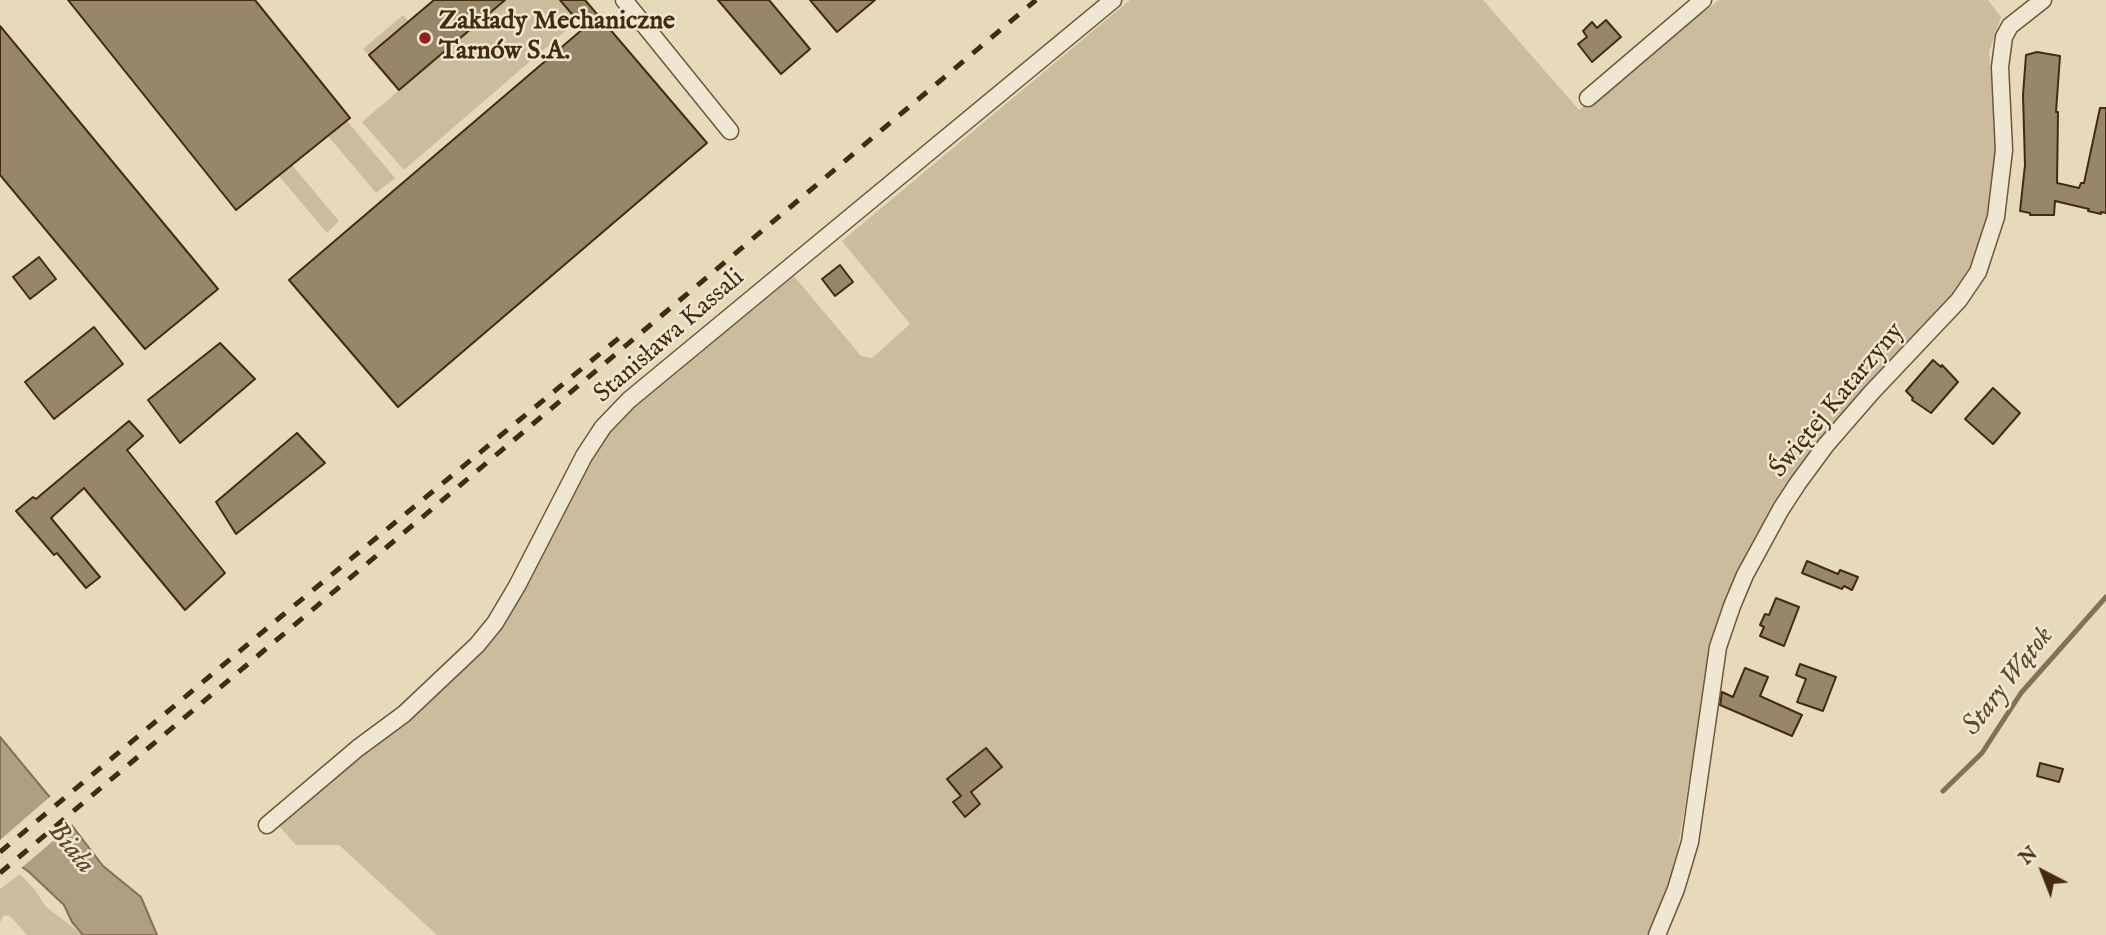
<!DOCTYPE html>
<meta charset="utf-8">
<style>
body{margin:0}
#map{position:relative;width:2106px;height:935px;overflow:hidden;background:#e6daba;font-family:"IM FELL English",serif}
canvas{display:block}
.north{position:absolute;left:2008px;top:837px;width:70px;height:70px;-webkit-text-stroke:5px #efe7d2;paint-order:stroke;rotate:318deg;font-size:19px;font-weight:700;line-height:28px;text-align:center;color:#442b0f}
.north::after{content:'';display:block;margin:auto;width:24px;height:32px;background:#442b0f;clip-path:polygon(50% 0,100% 100%,50% 72%,0 100%)}
</style>
<div id="map">
<canvas width="2106" height="935"></canvas>
<div class="north">N</div>
</div>
<script>
const c = document.querySelector('canvas').getContext('2d');
c.lineJoin = 'round';
function paint(path, color) { c.fillStyle = color; c.fill(path, 'evenodd'); }
const toPath = rows => new Path2D(rows.map(r => 'M' + r).join(''));
function stroke(path, color, width, dash) { c.strokeStyle = color; c.lineWidth = width; c.lineCap = dash ? 'butt' : 'round'; c.setLineDash(dash || []); c.stroke(path); }
function drawText(font, color, halo, rows, align = 'center') {
  c.font = font + ' "IM FELL English",serif'; c.lineWidth = 5; c.setLineDash([]); c.textBaseline = 'middle'; c.strokeStyle = halo; c.fillStyle = color; for (const [text, x, y, turn = 0] of rows) {
    c.save(); c.translate(x, y); c.rotate((+turn || 0) * Math.PI / 180); c.textAlign = isNaN(turn) ? turn : align; if (halo) c.strokeText(text, 0, 0); c.fillText(text, 0, 0); c.restore();
  }
}
const green = toPath([
 [505,0,560,0,577,21,404,170,362,122],
 [1130,0,1483,0,1579,110,1719,0,1988,0,2001,17,1989,52,1997,154,1988,226,1967,279,1818,446,1712,645,1677,853,1666,898,1649,935,437,935,339,845,296,845,280,827,284,819,475,656,590,455,611,427,638,402,793,275,861,356,872,358,910,324,842,241],
 [403,15,409,21,369,55,363,49],
 [347,121,395,178,376,193,328,136],
 [292,165,339,221,327,233,279,176],
 [20,874,35,890,46,907,83,935,27,935,9,915,3,916,0,923,0,889]
]);
const water = toPath([
 [0,737,57,806,103,866,141,897,157,935,83,935,72,922,64,905,29,872,0,851,0,737]
]);
const pier = toPath([
 [52,795,74,823,19,870,0,855,0,840]
]);
const stream = toPath([
 [1943,791,1982,753,2021,693,2106,597]
]);
const building = toPath([
 [68,0,255,0,350,118,236,210,68,0],
 [434,0,505,0,399,90,369,55,434,0],
 [560,0,585,0,707,143,398,407,289,280,584,28,560,0],
 [718,0,769,0,810,49,781,74,718,0],
 [810,0,875,0,837,32,810,0],
 [1606,20,1621,37,1592,62,1578,44,1587,37,1583,31,1592,22,1597,28,1606,20],
 [0,26,218,289,145,349,0,175,0,26],
 [2037,52,2060,56,2056,112,2058,112,2057,183,2079,188,2081,183,2084,183,2100,108,2106,108,2106,213,2101,212,2101,214,2088,211,2089,209,2055,201,2054,215,2030,215,2030,213,2020,211,2025,165,2023,95,2026,55,2037,52],
 [39,257,56,279,30,299,13,277,39,257],
 [840,265,853,282,835,296,822,279,840,265],
 [94,327,123,364,54,419,25,382,94,327],
 [220,343,255,379,180,443,148,400,220,343],
 [1933,360,1941,367,1942,365,1958,382,1931,413,1912,400,1913,398,1906,391,1933,360],
 [1993,388,2020,413,1993,444,1965,419,1993,388],
 [129,421,143,436,127,450,225,573,185,610,84,488,51,518,100,577,86,588,57,553,54,555,16,511,33,497,36,499,129,421],
 [297,433,325,463,236,534,216,502,297,433],
 [1807,561,1838,574,1840,570,1858,577,1852,590,1844,586,1842,589,1802,573,1807,561],
 [1776,598,1799,607,1784,646,1760,636,1764,627,1760,625,1765,614,1769,615,1776,598],
 [1800,664,1836,677,1823,711,1797,702,1806,679,1796,675,1800,664],
 [1745,668,1768,677,1760,696,1802,715,1792,736,1720,705,1722,692,1733,697,1745,668],
 [986,748,1002,767,971,792,980,804,965,817,953,802,961,796,947,779,986,748],
 [2040,763,2063,769,2059,782,2037,776,2040,763]
]);
const minor = toPath([
 [624,0,730,131],
 [1588,98,1703,0],
 [267,825,358,748,404,714,477,645,495,623,517,586,584,456,603,427,629,400,1113,0],
 [1657,935,1676,889,1690,842,1718,647,1732,606,1745,575,1781,509,1798,483,1826,445,1872,392,1959,300,1978,272,1996,217,2004,150,2000,67,2004,37,2010,26,2043,0]
]);
const rail = toPath([
 [0,852,284,614,625,333],
 [0,873,1036,0]
]);
const markers = [
 [425,38,7,"#8f2418"]
];
const poiNames = [
 ["Zakłady Mechaniczne",439,23],
 ["Tarnów S.A.",439,53]
];
const streetNames = [
 ["Stanisława Kassali",670,337,-41],
 ["Świętej Katarzyny",1838,401,-50]
];
const waterNames = [
 ["Stary Wątok",2009,682,-52],
 ["Biała",70,849,51]
];
paint(green, '#cabc9d');
paint(water, '#af9e80');
stroke(water, '#847053', 2);
paint(pier, '#e6daba');
stroke(stream, '#847053', 5);
paint(building, '#988668');
stroke(building, '#442b0f', 2);
stroke(minor, '#6c573a', 19);
stroke(minor, '#efe7d2', 16);
stroke(rail, '#442b0f', 5, [12, 12]);
for (const [x, y, r, color] of markers) { const dot = new Path2D(); dot.arc(x, y, r, 0, 2 * Math.PI); c.fillStyle = color; c.fill(dot); stroke(dot, '#efe7d2', 2.5); }
drawText('bold 26px', '#442b0f', '#efe7d2', poiNames, 'left');
drawText('26px', '#442b0f', '#efe7d2', streetNames);
drawText('italic 28px', '#5f482b', '#efe7d2', waterNames);
</script>
